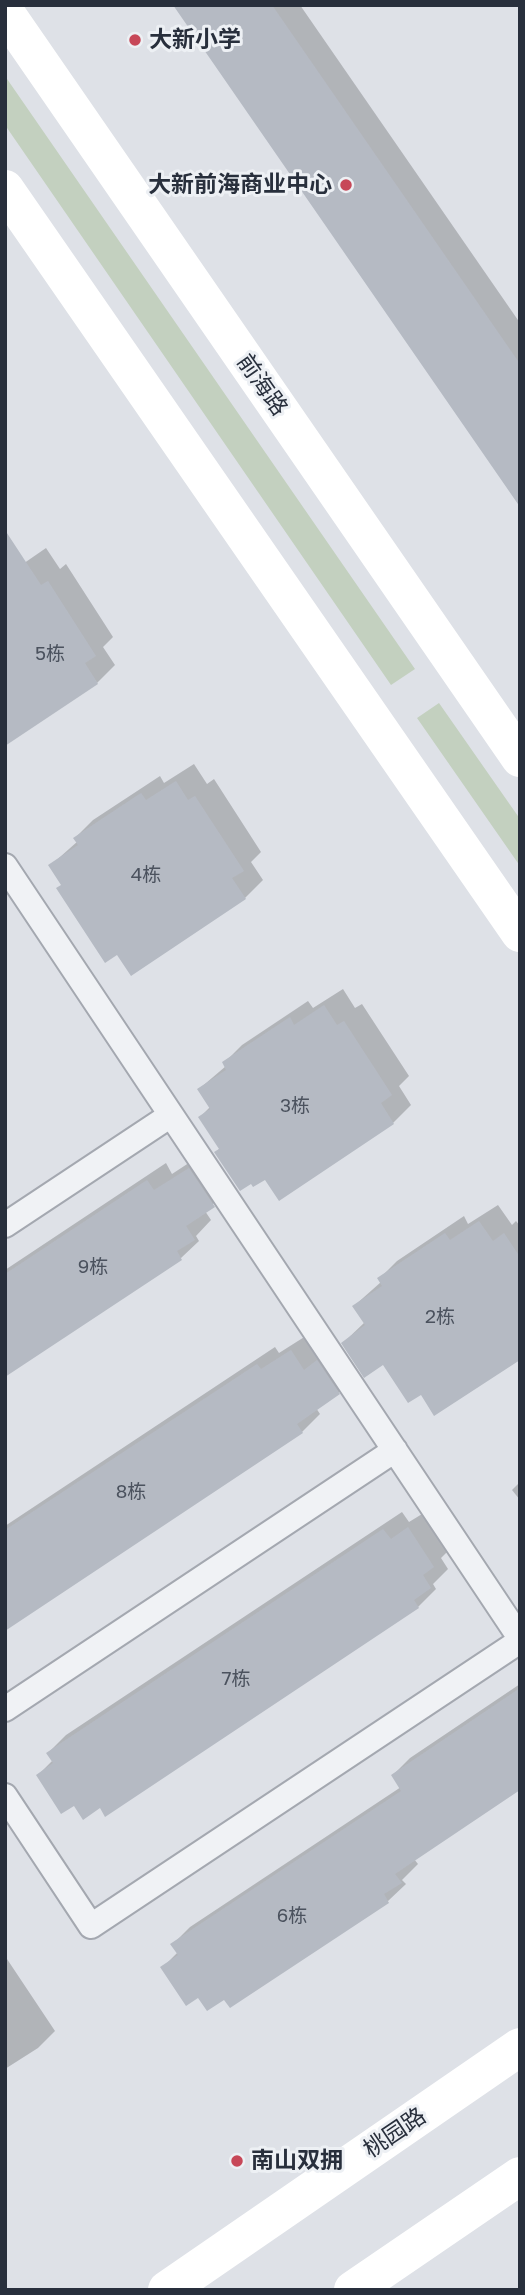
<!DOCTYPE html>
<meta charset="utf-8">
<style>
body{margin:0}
#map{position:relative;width:525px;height:2295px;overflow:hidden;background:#dee1e7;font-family:"Golos Text",sans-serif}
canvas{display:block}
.frame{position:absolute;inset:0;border:7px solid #282f3c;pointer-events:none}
</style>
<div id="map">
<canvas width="525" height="2295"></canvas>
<div class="frame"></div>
</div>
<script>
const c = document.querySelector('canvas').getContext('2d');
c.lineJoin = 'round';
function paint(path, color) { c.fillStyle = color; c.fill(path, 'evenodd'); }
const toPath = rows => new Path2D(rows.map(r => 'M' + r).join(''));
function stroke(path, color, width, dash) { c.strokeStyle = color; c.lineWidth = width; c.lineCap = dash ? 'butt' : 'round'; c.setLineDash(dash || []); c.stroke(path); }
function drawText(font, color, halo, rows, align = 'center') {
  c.font = font + ' "Golos Text","Noto Sans SC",sans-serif'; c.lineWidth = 6; c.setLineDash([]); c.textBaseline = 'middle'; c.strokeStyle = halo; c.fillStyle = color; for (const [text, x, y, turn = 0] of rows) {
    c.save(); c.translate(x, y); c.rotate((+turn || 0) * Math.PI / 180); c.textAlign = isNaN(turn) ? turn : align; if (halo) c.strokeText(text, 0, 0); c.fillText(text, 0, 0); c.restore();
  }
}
const green = toPath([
 [5,76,415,669,391,685,5,125],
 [439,703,520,819,520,866,417,718]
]);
const shadow = toPath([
 [175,5,300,5,520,323,520,504],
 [46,548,60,569,66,564,113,637,103,647,115,665,97,683,17,568],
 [194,764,207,784,214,779,261,852,251,862,263,880,245,898,63,884,51,865,78,841,75,838,93,820,160,776,164,783],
 [343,989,355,1008,362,1004,409,1076,399,1086,411,1105,393,1123,279,1199,266,1178,216,1152,220,1148,200,1117,210,1107,199,1089,226,1066,224,1063,242,1045,308,1001,313,1008],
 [207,1151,231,1188,205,1211,211,1220,196,1236,199,1241,181,1258,5,1375,5,1270,166,1163,172,1174],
 [498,1205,512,1225,516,1221,520,1226,520,1358,421,1393,384,1362,343,1343,365,1322,354,1306,381,1282,379,1279,397,1261,464,1216,468,1224],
 [309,1334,356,1375,338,1393,316,1408,320,1414,302,1432,5,1629,5,1526,275,1347,279,1353],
 [520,1482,520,1500,512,1490],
 [427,1511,451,1548,441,1558,448,1569,433,1584,436,1589,418,1607,100,1806,74,1804,38,1775,53,1760,48,1753,66,1735,402,1512,409,1522],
 [520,1684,520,1788,414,1859,418,1864,402,1880,406,1884,388,1901,230,2006,225,1997,199,1996,163,1967,178,1952,172,1945,190,1927,401,1787,393,1775,410,1758],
 [5,1956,55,2031,38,2048,5,2069]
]);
const building = toPath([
 [173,5,272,5,520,364,520,507],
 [5,530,41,585,48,581,96,656,85,663,98,684,5,746],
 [176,781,188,800,195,796,244,871,232,878,246,899,131,976,117,955,105,963,56,888,61,885,48,865,78,845,73,838,141,793,146,800],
 [324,1005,337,1025,344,1021,392,1095,381,1103,394,1124,279,1201,265,1180,253,1187,251,1184,240,1191,214,1152,219,1149,198,1117,210,1109,197,1089,226,1070,222,1062,290,1017,294,1025],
 [189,1168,215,1207,186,1226,195,1240,177,1251,182,1260,5,1377,5,1274,147,1180,154,1190],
 [479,1221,493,1241,504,1233,520,1257,520,1360,434,1416,421,1395,408,1403,383,1365,364,1378,341,1343,365,1325,352,1306,382,1286,377,1278,445,1233,450,1240],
 [291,1350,304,1370,317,1360,340,1394,297,1424,303,1433,5,1631,5,1530,257,1364,261,1369],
 [408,1527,434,1567,423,1575,431,1588,414,1600,419,1608,105,1817,100,1808,83,1820,74,1806,61,1814,36,1775,53,1763,46,1753,383,1529,391,1539],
 [520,1688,520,1790,395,1874,402,1883,384,1894,389,1903,230,2008,224,2000,207,2011,198,1998,186,2006,160,1967,178,1955,170,1944,401,1791,391,1775]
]);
const lane = toPath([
 [5,866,520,1638],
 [5,1225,171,1115],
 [5,1709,395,1450],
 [5,1796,91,1926,520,1641]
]);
const secondary = toPath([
 [5,12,520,758],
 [5,189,520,933],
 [167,2290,520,2047],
 [353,2290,520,2176]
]);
const markers = [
 [135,40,7,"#c74758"],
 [346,185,7,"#c74758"],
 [237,2161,7,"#c74758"]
];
const numberNames = [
 ["5栋",50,654],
 ["4栋",146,875],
 ["3栋",295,1106],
 ["9栋",93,1267],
 ["2栋",440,1317],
 ["8栋",131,1492],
 ["7栋",236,1679],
 ["6栋",292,1916]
];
const poiNames = [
 ["大新小学",149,40],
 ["大新前海商业中心",332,185,"right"],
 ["南山双拥",251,2161]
];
const streetNames = [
 ["前海路",262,385,55],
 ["桃园路",395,2133,-34]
];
paint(green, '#c3d0bf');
paint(shadow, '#0003');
paint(building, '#b5bac3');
stroke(lane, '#a4a8b0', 28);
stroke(lane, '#f0f2f5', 24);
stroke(secondary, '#fff', 38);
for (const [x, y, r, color] of markers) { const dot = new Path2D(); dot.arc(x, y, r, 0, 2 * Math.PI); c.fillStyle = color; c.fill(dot); stroke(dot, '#edf0f4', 2.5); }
drawText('19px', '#4b525e', null, numberNames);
drawText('bold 23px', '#282f3c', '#edf0f4', poiNames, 'left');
drawText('23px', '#282f3c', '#edf0f4', streetNames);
</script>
